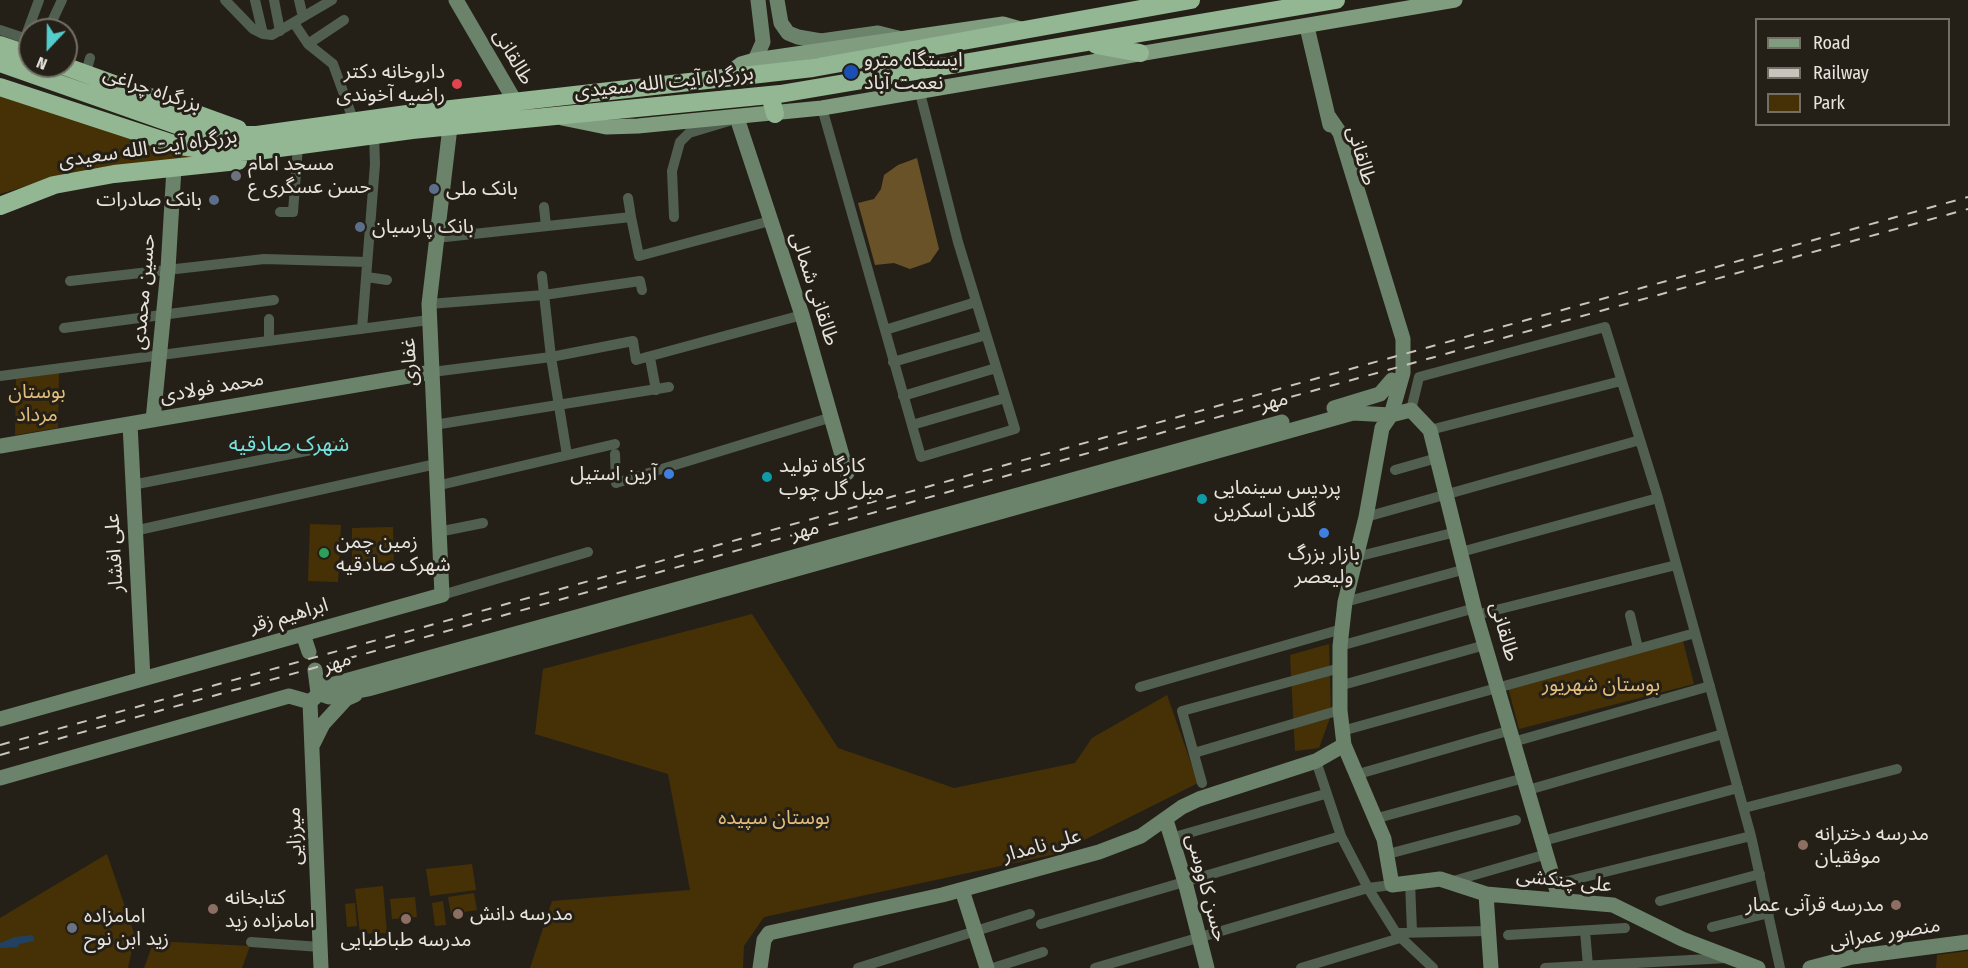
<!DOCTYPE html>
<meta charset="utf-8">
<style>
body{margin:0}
#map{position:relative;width:1968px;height:968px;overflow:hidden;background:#252017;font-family:"Fira Sans Condensed",sans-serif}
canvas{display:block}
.legend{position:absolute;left:1755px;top:18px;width:195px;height:108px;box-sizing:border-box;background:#252017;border:2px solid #736e66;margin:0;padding:8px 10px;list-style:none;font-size:18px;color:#e7e3dd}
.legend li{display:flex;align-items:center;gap:12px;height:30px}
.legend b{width:30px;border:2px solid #736e66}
.north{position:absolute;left:18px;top:18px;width:60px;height:60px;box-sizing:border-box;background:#252017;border:2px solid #736e66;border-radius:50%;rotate:202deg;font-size:16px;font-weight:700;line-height:24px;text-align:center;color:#e7e3dd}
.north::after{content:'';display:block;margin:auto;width:21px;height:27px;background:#52cdcc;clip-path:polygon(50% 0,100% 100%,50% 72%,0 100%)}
</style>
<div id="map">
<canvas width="1968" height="968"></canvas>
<ul class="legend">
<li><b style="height:8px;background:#809e7f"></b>Road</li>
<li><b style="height:8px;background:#c8c4bd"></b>Railway</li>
<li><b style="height:16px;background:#463106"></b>Park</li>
</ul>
<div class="north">N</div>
</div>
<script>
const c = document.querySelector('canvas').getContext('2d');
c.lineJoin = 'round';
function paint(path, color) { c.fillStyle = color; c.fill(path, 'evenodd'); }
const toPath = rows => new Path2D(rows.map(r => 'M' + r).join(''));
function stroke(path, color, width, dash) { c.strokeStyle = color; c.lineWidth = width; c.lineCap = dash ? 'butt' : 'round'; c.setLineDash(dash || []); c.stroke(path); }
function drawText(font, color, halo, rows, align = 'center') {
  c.font = font + ' "Fira Sans Condensed","Noto Sans Arabic",sans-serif'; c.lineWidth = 6; c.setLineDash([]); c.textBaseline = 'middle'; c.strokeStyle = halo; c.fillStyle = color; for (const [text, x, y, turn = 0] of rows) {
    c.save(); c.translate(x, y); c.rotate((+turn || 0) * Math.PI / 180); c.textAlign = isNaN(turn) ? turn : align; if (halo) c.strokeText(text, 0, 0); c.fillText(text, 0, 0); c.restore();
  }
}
const green = toPath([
 [0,95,204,158,46,180,0,194],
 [59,373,58,428,15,435,16,379],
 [310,524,341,525,338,582,308,581],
 [393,527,394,567,352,567,352,528],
 [752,614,838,748,954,788,1075,763,1092,738,1167,695,1198,783,1056,854,764,917,744,946,743,968,530,968,552,901,690,890,668,774,535,734,543,669],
 [1683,641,1694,684,1519,729,1508,687],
 [1329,644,1331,715,1319,748,1295,751,1290,655],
 [107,854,135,936,128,968,0,968,0,918],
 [472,864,476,890,430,896,426,869],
 [383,886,387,933,360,934,355,889],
 [474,893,477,910,451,914,448,897],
 [415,897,417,917,392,919,390,899],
 [443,901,446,925,435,926,432,903],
 [355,903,357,926,347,927,345,904],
 [154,941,250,946,242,968,144,968],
 [1968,951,1968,968,1936,968,1937,955]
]);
const forest = toPath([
 [917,158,939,249,930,262,910,269,894,263,875,265,858,203,874,199,881,189,884,175,898,165]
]);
const water = toPath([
 [33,935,34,941,19,944,18,947,0,948,0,943,15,937]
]);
const street = toPath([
 [225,0,253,29,263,34,272,35,332,0],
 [255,0,263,34],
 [274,0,280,31],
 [299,0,303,17],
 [294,23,308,44,333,64,354,122],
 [0,30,30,40],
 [48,30,62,0],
 [25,38,39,0],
 [308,44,344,20],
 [86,73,90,58],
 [822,108,921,457,1015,429,958,242,920,93],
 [544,207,546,226],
 [280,212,293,212,298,146],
 [631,217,639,256,770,221],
 [674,217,672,171,680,142,689,133,729,121],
 [436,238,631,217,628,198],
 [542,276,551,357,567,455],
 [367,277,387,280],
 [70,281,264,259,367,262],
 [429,304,544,295,640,281,642,290],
 [64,328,274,300],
 [362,329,375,164,374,135],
 [885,330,976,302],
 [269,340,269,319],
 [650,358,656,390],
 [893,362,986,335],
 [432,372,551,357,633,341,636,360,802,315],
 [0,376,429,320],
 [903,396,996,368],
 [1411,410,1419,377,1605,327,1658,498,1751,836,1780,968],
 [434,425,669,387],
 [912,425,1005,398],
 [1430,430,1621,381],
 [615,454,616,483,832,417],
 [1395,470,1437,458],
 [132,485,332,446],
 [436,486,615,444],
 [1366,517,1640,440],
 [134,531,436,464],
 [438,532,483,523],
 [1461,552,1658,498],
 [1356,557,1456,532],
 [442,595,588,552],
 [1345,602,1466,569],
 [1476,615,1676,565],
 [1630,615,1638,648],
 [1340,646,1475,608],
 [1339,686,1485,645],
 [1140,687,1342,629],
 [1342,731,1695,633],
 [1513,742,1710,686],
 [1194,753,1340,710],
 [1316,761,1341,836,1368,888,1396,933,1433,968],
 [1355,775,1511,730],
 [1202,783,1182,711,1340,668],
 [1528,790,1723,734],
 [1744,808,1897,769],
 [1374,819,1524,778],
 [1171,838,1325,794],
 [1543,841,1738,788],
 [1388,854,1516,820],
 [1410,882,1412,932],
 [1450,882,1547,854],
 [1556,884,1751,836],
 [1660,901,1760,874],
 [1041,924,1341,836],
 [1712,927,1769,913],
 [1585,931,1588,966],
 [1396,933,1488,931],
 [1508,935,1625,928],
 [251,942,320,947],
 [858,968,1030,914],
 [993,968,1043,952],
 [1095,968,1368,888,1392,885],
 [1301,968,1400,938],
 [1545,968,1727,958]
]);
const secondary = toPath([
 [456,0,516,103],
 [777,0,781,23,788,33,798,37,821,41,878,33,902,39],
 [1307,27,1330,125],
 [755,60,763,42,758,0],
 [1329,117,1340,133,1403,339,1403,373,1391,415,1382,428,1366,517,1345,602,1340,646,1340,710,1344,745,1384,839,1392,885,1440,879,1486,894,1613,905,1682,939,1758,968],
 [737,118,802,315,847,473],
 [1334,408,1380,394,1392,380],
 [153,420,168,269,174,168],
 [130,424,143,679],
 [0,446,432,372],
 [303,634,309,652],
 [315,670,318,693],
 [318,693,329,697,368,689,1353,413,1391,415,1411,410,1430,430,1476,615,1559,898],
 [310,702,327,686,1282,422],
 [310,702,321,968],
 [0,719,442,595,429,304,450,127],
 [313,744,323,724,346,699,355,695],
 [0,778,289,696,310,702],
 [1166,820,1185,882,1207,968],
 [962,890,987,968],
 [1486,894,1491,968],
 [760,968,764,940,769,933,942,895,1099,852,1141,836,1182,807,1199,799,1316,761,1344,745],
 [1810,968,1852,957,1968,942]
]);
const primary = toPath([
 [721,79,741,64,755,60,1003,24,1024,30],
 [562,118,606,127,638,126,822,108,1455,0]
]);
const highway = toPath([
 [0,45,30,55],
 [1096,45,1140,53],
 [0,63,188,129,222,135,257,135,407,114,813,68,1191,0],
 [64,66,238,129],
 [0,87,180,146,222,152,257,151,412,130,780,94,1336,0],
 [770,95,775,114],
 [0,206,54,185,114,174,238,161]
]);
const rail = toPath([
 [0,745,1968,197],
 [0,755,1968,209]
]);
const markers = [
 [851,72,8,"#1a4fb4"],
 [457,84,6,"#e0444e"],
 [236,176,6,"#6b7280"],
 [434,189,6,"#5c6f8a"],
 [214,200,6,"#5c6f8a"],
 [360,227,6,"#5c6f8a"],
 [669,474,6,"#3f7fe0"],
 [767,477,6,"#0f9aa8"],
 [1202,499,6,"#0f9aa8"],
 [1324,533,6,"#3f7fe0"],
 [324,553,6,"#2e9e5b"],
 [1803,845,6,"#8d6e63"],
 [1896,905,6,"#8d6e63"],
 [213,909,6,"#8d6e63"],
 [458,914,6,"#8d6e63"],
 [406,919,6,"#8d6e63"],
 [72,928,6,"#6b7280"]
];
const streetNames = [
 ["طالقانی",513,57,60],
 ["بزرگراه آیت الله سعیدی",664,83,-6],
 ["بزرگراه چراغی",152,90,19],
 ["بزرگراه آیت الله سعیدی",148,149,-8],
 ["طالقانی",1361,156,74],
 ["طالقانی شمالی",814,289,72],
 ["حسین محمدی",144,292,-85],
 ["غفاری",410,362,-93],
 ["محمد فولادی",212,388,-10],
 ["مهر",1274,402,-15],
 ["مهر",805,531,-15],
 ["علی افشار",115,553,-93],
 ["ابراهیم زقر",289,616,-16],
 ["طالقانی",1504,632,74],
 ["مهر",337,663,-19],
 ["میرزایی",295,836,-92],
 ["علی نامدار",1042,846,-15],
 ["علی چنکشی",1564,881,6],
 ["حسن کاووسی",1206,888,75],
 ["منصور عمرانی",1885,934,-9]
];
const poiNames = [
 ["ایستگاه مترو",864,60],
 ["نعمت آباد",864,83],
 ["داروخانه دکتر",445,72,"right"],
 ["راضیه آخوندی",445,95,"right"],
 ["مسجد امام",248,164],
 ["حسن عسگری ع",248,187],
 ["بانک ملی",446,189],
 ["بانک صادرات",202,200,"right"],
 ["بانک پارسیان",372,227],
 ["کارگاه تولید",779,466],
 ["مبل گل چوب",779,489],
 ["آرین استیل",657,474,"right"],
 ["پردیس سینمایی",1214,488],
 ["گلدن اسکرین",1214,511],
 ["زمین چمن",336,542],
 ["شهرک صادقیه",336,565],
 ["بازار بزرگ",1324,554,"center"],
 ["ولیعصر",1324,577,"center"],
 ["مدرسه دخترانه",1815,834],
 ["موفقیان",1815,857],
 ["کتابخانه",225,898],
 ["امامزاده زید",225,921],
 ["مدرسه قرآنی عمار",1884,905,"right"],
 ["مدرسه دانش",470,914],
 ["امامزاده",84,916],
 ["زید ابن نوح",84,939],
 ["مدرسه طباطبایی",406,940,"center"]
];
const parkNames = [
 ["بوستان",37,392],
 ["مرداد",37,415],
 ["بوستان شهریور",1601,685],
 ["بوستان سپیده",774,818]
];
const neighbourhoodNames = [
 ["شهرک صادقیه",289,445]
];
paint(green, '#463106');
paint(forest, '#695228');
paint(water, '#224161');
stroke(street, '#515f50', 10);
stroke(secondary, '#6b836b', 15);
stroke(primary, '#809e7f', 15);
stroke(highway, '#92b792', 18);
stroke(rail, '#c8c4bd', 2, [10, 10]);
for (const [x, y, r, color] of markers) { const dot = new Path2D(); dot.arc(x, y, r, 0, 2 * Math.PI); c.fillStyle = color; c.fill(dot); stroke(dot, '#252017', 2); }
drawText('20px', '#e7e3dd', '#252017', streetNames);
drawText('20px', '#e7e3dd', '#252017', poiNames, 'left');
drawText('20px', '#e4be7b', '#252017', parkNames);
drawText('21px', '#77e3e1', '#252017', neighbourhoodNames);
</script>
